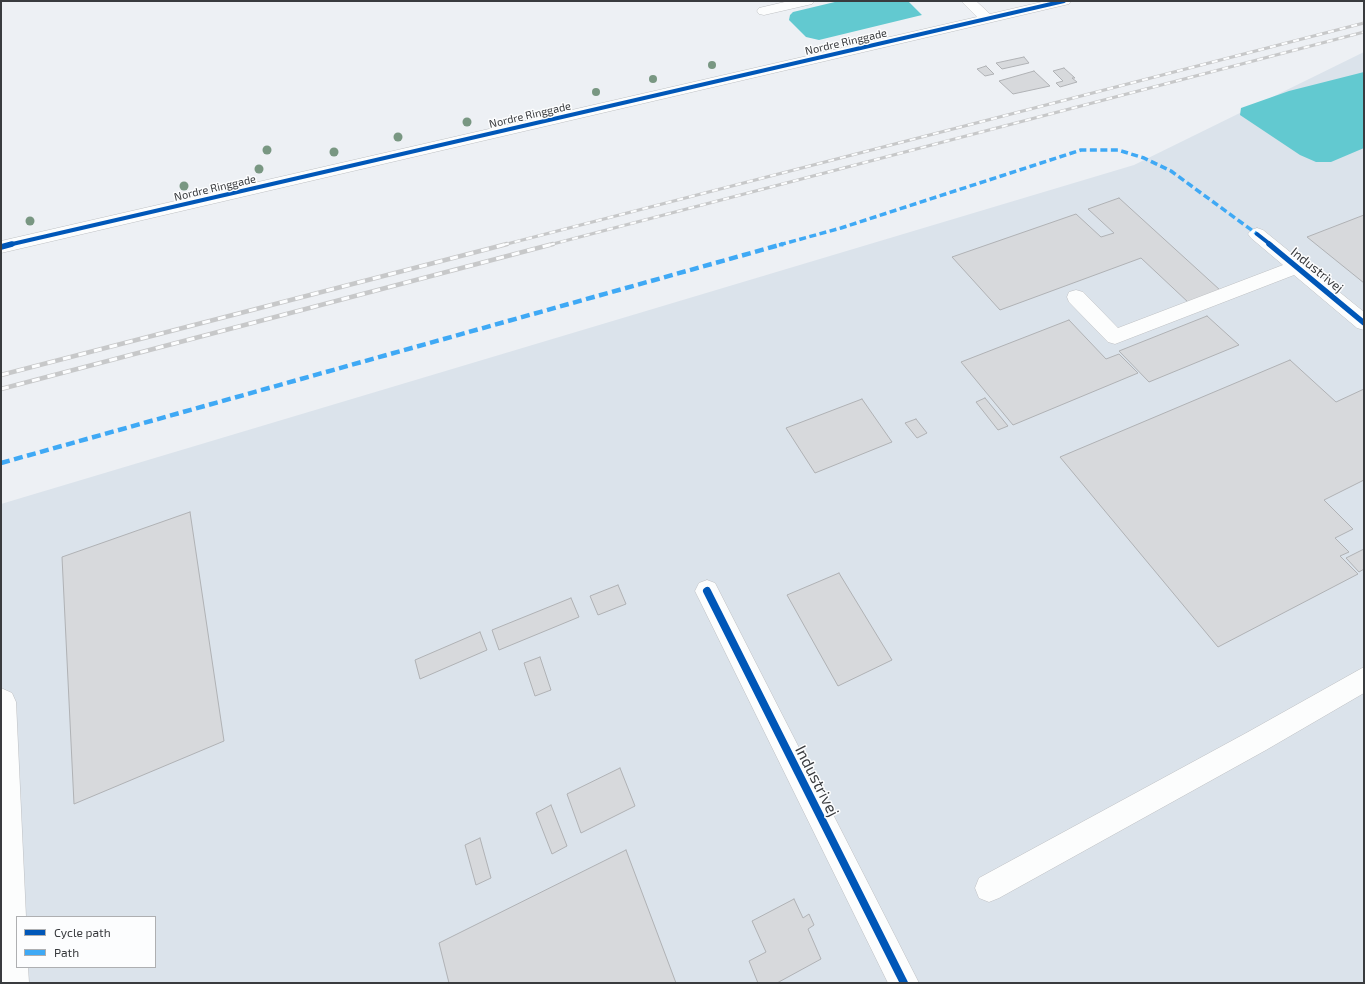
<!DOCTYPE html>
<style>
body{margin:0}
#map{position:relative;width:1365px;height:984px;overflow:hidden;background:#edf0f4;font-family:"Exo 2",sans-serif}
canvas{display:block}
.frame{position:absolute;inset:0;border:2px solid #393b3e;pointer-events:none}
.legend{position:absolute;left:16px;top:916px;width:140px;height:52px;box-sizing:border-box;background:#fcfdfe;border:1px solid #aeafb1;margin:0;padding:5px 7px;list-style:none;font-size:12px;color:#393b3e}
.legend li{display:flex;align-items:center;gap:8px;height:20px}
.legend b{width:20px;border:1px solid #aeafb1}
</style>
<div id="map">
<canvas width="1365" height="984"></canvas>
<div class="frame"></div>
<ul class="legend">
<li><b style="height:5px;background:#0057b8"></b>Cycle path</li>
<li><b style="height:5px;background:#3fa9f5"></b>Path</li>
</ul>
</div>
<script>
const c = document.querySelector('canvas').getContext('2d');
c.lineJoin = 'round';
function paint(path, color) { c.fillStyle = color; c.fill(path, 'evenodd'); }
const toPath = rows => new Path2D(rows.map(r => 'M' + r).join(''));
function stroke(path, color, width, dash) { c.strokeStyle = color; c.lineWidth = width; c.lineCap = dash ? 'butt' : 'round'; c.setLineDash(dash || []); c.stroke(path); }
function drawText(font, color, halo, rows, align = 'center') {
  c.font = font + ' "Exo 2",sans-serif'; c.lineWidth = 3; c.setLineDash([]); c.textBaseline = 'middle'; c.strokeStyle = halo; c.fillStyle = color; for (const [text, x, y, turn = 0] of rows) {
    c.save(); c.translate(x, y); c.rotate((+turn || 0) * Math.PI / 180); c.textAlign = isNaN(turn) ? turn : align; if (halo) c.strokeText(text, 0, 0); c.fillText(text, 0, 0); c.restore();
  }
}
const built = toPath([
 [1364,52,1364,983,1,983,1,504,1134,165],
 [17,917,155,917,155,967,17,967]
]);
const water = toPath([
 [839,1,908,1,922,15,819,40,806,37,789,20,790,15,793,12],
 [1364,72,1364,148,1331,162,1316,162,1300,155,1240,115,1241,108,1289,91]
]);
const building = toPath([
 [1024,57,1029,63,1002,69,996,63,1024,57],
 [986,66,994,74,985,76,977,69,986,66],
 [1064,68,1075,78,1072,78,1077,82,1060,87,1056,83,1063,81,1053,71,1064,68],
 [1034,71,1050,86,1013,94,999,81,1034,71],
 [1119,198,1220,290,1189,303,1141,258,1000,310,952,257,1076,214,1101,237,1114,233,1088,209,1119,198],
 [1364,215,1364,283,1307,237,1364,215],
 [1207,316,1239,345,1149,382,1119,351,1207,316],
 [1069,320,1106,359,1119,354,1138,373,1013,425,961,362,1069,320],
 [1290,360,1336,402,1364,389,1364,480,1324,500,1353,529,1335,538,1349,552,1340,556,1358,574,1218,647,1060,457,1290,360],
 [985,398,1008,426,998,430,976,402,985,398],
 [862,399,892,442,815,473,786,428,862,399],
 [916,419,927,433,917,438,905,423,916,419],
 [190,512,224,741,74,804,62,557,190,512],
 [1364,549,1364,569,1359,572,1346,558,1364,549],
 [839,573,892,660,838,686,787,595,839,573],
 [618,585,626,604,598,615,590,596,618,585],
 [571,598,579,617,499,650,492,630,571,598],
 [480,632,487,650,420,679,415,660,480,632],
 [540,657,551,690,535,696,524,663,540,657],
 [620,768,635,806,581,833,567,794,620,768],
 [551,805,567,846,552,854,536,813,551,805],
 [480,838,491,878,476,885,465,845,480,838],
 [626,850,676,983,449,983,439,943,626,850],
 [794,899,803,918,809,914,814,925,808,929,821,959,777,983,758,983,749,961,766,952,752,921,794,899]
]);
const minor = toPath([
 [789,1,814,1,812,4,764,15,759,14,757,11,759,8,789,1],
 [961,1,976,1,990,14,1046,1,1071,1,1069,4,988,23,1,253,1,241,977,17,961,1],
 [1257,228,1263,230,1364,312,1364,330,1357,328,1294,275,1115,344,1108,342,1069,302,1067,297,1069,292,1076,290,1083,292,1118,328,1283,265,1251,238,1248,234,1251,230,1257,228],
 [707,580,715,583,919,983,888,983,699,599,695,591,699,583,707,580],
 [1364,667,1364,693,1266,750,999,898,989,902,979,898,975,888,979,878,1248,732,1364,667],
 [1,688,12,693,16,702,26,917,17,917,17,967,28,967,29,983,1,983,1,688]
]);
const railFar1 = toPath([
 [503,245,1364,23],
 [549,245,1364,32]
]);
const rail = toPath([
 [1,375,507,244],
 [1,389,553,244]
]);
const quietFar1 = toPath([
 [779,245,841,228,1081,150,1118,150,1144,158,1171,171,1257,234]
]);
const quiet = toPath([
 [1,463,783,244]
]);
const cyclewayFar2 = toPath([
 [1257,234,1271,245],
 [8,245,1064,1]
]);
const cyclewayFar1 = toPath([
 [1269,244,1364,323],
 [1,247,12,244]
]);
const cycleway = toPath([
 [707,591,904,983]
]);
const trees = [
 [712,65,4],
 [653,79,4],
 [596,92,4],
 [467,122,4.5],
 [398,137,4.5],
 [267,150,4.5],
 [334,152,4.5],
 [259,169,4.5],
 [184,186,4.5],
 [30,221,4.5]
];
const farStreetnames = [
 ["Nordre Ringgade",846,42,-13],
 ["Nordre Ringgade",530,115,-13],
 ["Nordre Ringgade",215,188,-13]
];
const streetNames = [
 ["Industrivej",1317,270,39]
];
const nearStreetnames = [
 ["Industrivej",817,781,63]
];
paint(built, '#dbe3eb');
paint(water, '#62c9d0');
paint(building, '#d7d9dc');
stroke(building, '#b0b2b5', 1);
stroke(minor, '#bfc1c4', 1);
paint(minor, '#fcfdfd');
stroke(railFar1, '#c7c8c9', 3);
stroke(rail, '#c7c8c9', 4.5);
stroke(railFar1, '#fcfdfe', 2, [6]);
stroke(rail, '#fcfdfe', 3, [8]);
stroke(quietFar1, '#3fa9f5', 3.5, [7, 3.5]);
stroke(quiet, '#3fa9f5', 4.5, [9, 4.5]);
stroke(cyclewayFar2, '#0057b8', 4);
stroke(cyclewayFar1, '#0057b8', 5.5);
stroke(cycleway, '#0057b8', 8);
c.fillStyle = '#799782';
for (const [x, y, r] of trees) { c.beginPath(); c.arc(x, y, r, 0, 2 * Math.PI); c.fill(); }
drawText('11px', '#393b3e', '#fcfdfe', farStreetnames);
drawText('13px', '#393b3e', '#fcfdfe', streetNames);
drawText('16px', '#393b3e', '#fcfdfe', nearStreetnames);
</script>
